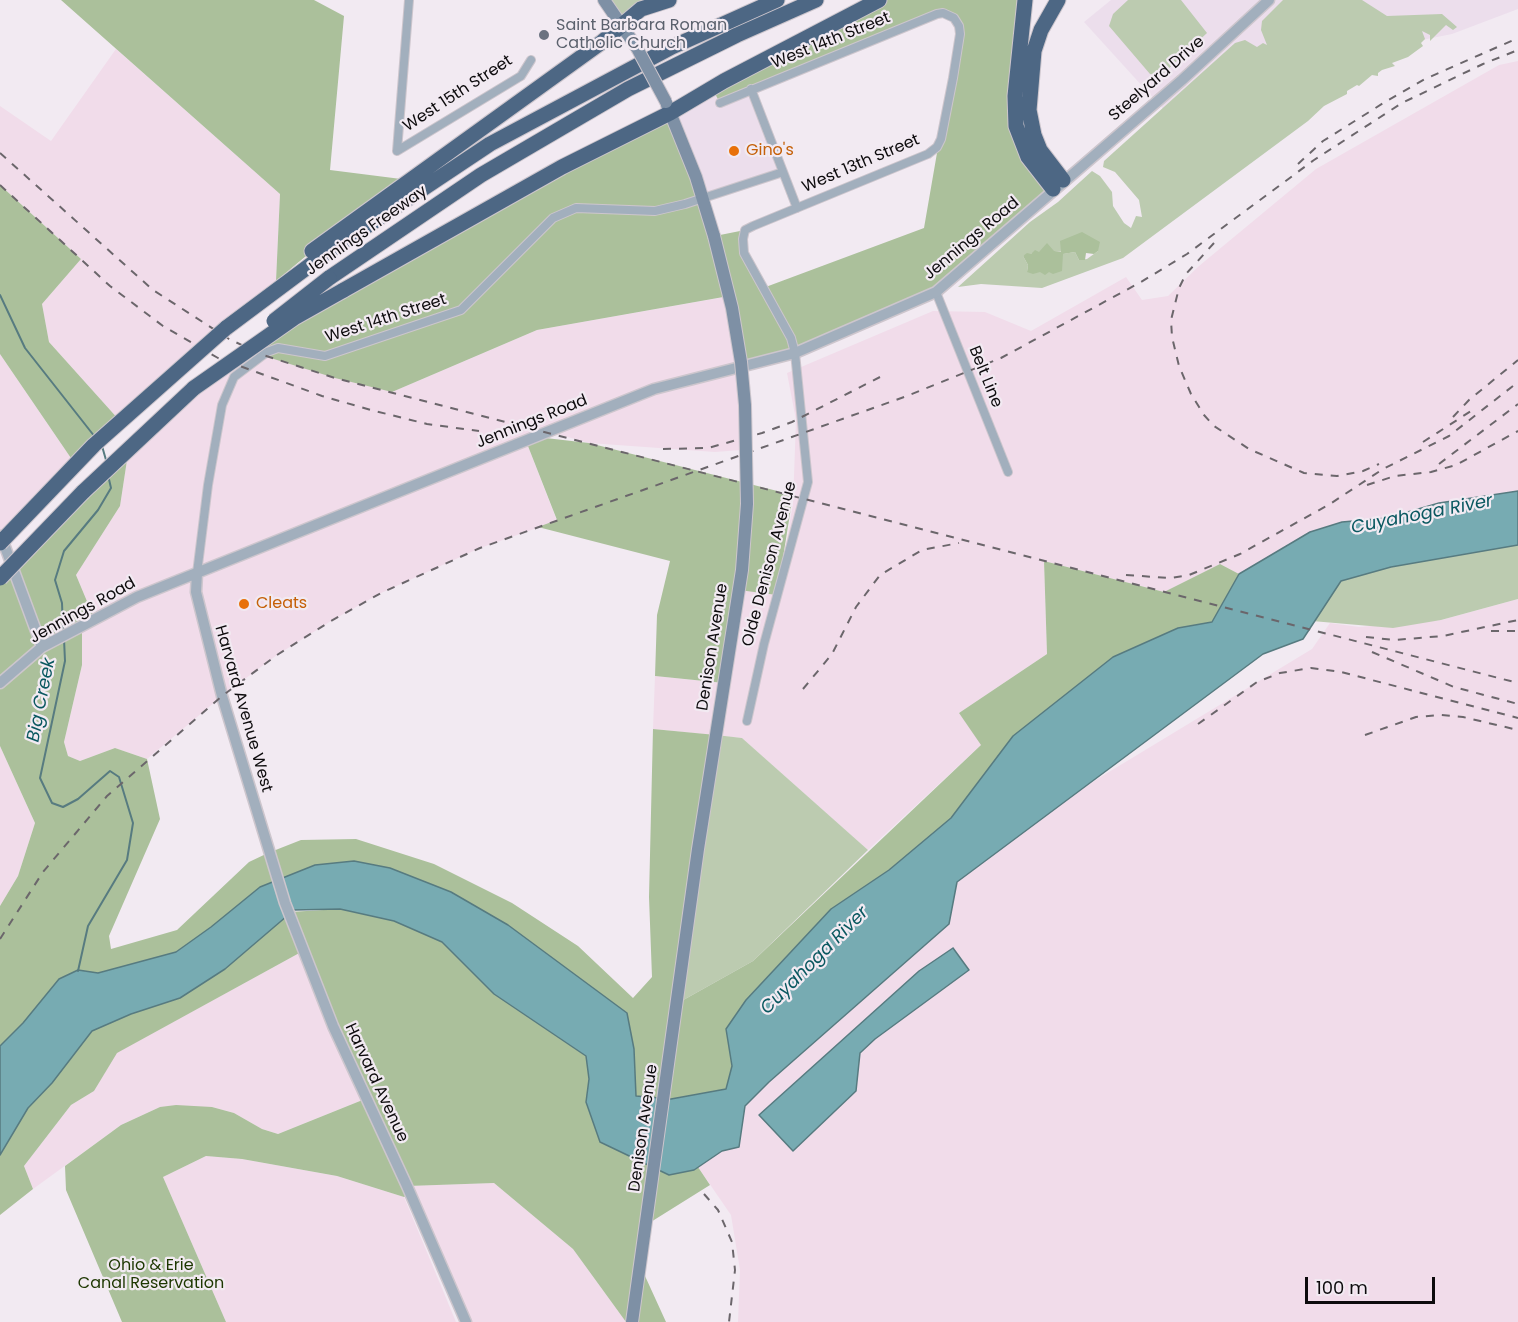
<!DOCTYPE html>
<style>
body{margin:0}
#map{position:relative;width:1518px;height:1322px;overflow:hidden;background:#f2eaf2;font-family:Poppins,sans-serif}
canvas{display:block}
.scale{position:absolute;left:1305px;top:1277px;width:130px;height:27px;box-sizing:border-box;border:3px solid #0d0b0d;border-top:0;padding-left:8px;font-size:18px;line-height:21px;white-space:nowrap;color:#0d0b0d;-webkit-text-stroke:4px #f2eaf2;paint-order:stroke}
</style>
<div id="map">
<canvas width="1518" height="1322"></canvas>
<div class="scale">100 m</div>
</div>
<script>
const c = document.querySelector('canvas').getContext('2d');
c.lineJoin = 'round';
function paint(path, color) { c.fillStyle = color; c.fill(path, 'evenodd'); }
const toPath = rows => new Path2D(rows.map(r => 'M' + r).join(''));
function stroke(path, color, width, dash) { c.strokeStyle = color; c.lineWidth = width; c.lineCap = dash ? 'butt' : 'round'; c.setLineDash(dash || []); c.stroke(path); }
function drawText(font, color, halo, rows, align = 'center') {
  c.font = font + ' Poppins,sans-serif'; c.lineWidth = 4.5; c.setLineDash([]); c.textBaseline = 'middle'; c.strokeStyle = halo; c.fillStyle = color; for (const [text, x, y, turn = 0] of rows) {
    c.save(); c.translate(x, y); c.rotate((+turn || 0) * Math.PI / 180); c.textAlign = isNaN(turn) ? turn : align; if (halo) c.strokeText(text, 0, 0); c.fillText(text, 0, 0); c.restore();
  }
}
const built = toPath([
 [1111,0,1518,0,1518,9,1452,34,1412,42,1214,165,1084,22],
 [712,88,751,89,783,172,703,198,670,113]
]);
const industrial = toPath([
 [116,49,280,194,276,281,120,421,49,342,42,304,81,259,0,185,0,106,51,141],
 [1518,61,1518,491,1439,503,1387,518,1342,522,1310,532,1239,574,1220,564,1164,592,1044,561,1047,654,959,713,982,744,868,850,742,738,653,729,655,676,724,683,739,589,777,594,793,504,796,420,787,373,933,311,985,312,1031,331,1126,277,1142,300,1168,296,1199,266,1316,169,1499,65],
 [730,296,741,362,741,450,715,452,589,443,550,432,526,441,557,521,480,548,381,593,331,621,277,655,222,696,147,759,115,748,80,761,68,756,64,742,82,665,82,625,94,618,76,575,120,506,129,447,248,351,392,392,537,330],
 [0,354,75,464,0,543],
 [1518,599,1518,1322,738,1322,740,1270,731,1215,698,1167,722,1151,739,1147,745,1106,769,1082,949,924,957,882,1071,795,1312,649,1330,623,1359,627,1441,620],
 [0,746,35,823,18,876,0,906],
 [303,951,365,1099,278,1134,262,1129,234,1113,212,1107,160,1107,121,1125,33,1189,24,1166,71,1105,94,1091,116,1053],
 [206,1156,242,1159,337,1176,404,1197,456,1322,226,1322,163,1177],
 [494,1183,573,1249,626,1322,466,1322,407,1186]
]);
const green = toPath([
 [604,0,669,0,622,23],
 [1128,0,1181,0,1207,33,1165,72,1160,75,1150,74,1109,26,1113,14],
 [1283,0,1362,0,1387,16,1442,14,1457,27,1453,30,1446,25,1430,41,1430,35,1422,31,1425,39,1421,43,1423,46,1408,57,1392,63,1395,66,1382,70,1378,73,1378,76,1372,75,1359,86,1357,85,1347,91,1347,94,1324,106,1308,121,1123,258,1042,288,981,284,958,287,1030,222,1058,202,1092,171,1100,176,1112,192,1113,206,1124,223,1131,228,1136,216,1142,217,1139,200,1115,172,1103,167,1104,161,1235,43,1245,40,1257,47,1263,43,1267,45,1261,30,1262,21],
 [1098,251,1087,259,1079,260,1075,252,1062,254,1027,272,1028,265,1023,256,1038,252],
 [1518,545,1518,599,1441,620,1393,628,1312,621,1341,581,1391,567],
 [716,735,742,738,868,850,753,961,678,1003]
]);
const forest = toPath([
 [61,0,314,0,344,16,330,170,409,180,318,246,276,281,280,194],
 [884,0,1025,0,1015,113,1053,189,936,292,815,345,741,367,729,296,537,330,392,392,335,378,248,351,670,113,715,236,745,230,742,246,763,288,924,228,959,26,943,13,720,103,712,88],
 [0,185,81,259,42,304,49,342,120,421,75,464,0,354],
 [1082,232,1100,242,1098,251,1094,254,1086,253,1085,260,1079,260,1075,252,1063,254,1062,271,1053,274,1049,272,1045,275,1040,272,1033,274,1027,272,1028,265,1023,256,1027,253,1031,254,1035,250,1039,252,1047,243,1054,251,1061,252,1060,241],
 [537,437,589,443,793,495,777,595,739,590,724,683,655,676,657,615,670,561,538,527,557,520,526,441],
 [129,447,120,506,76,575,94,618,82,625,82,665,64,742,68,756,80,761,115,748,147,759,160,819,109,936,111,949,177,930,249,862,268,853,301,840,356,839,434,864,512,903,578,946,633,998,652,977,649,897,653,729,716,735,678,1003,753,961,981,745,959,713,1047,654,1044,561,1164,592,1220,564,1239,574,1212,622,1178,628,1013,736,951,818,889,870,831,909,746,1000,726,1029,732,1066,726,1089,671,1099,636,1096,634,1049,627,1013,508,925,451,892,390,868,211,927,176,952,98,973,78,970,0,1046,0,906,18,876,35,823,0,746,0,578],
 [341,909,394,921,442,942,494,994,586,1056,589,1079,586,1102,600,1142,630,1156,693,1170,698,1167,710,1185,646,1225,640,1265,666,1322,626,1322,573,1249,494,1183,408,1186,411,1194,404,1197,337,1176,242,1159,206,1156,163,1177,226,1322,122,1322,66,1190,65,1166,121,1125,160,1107,176,1105,212,1107,234,1113,262,1129,278,1134,365,1099,303,951,117,1053,94,1091,71,1105,24,1166,33,1189,0,1215,0,1155,28,1108,52,1083,92,1031,131,1014,289,912]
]);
const water = toPath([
 [1518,491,1518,545,1391,567,1341,581,1303,639,1263,654,957,882,949,924,769,1082,745,1106,739,1147,722,1151,694,1170,669,1175,600,1142,586,1102,589,1079,586,1056,494,994,442,942,394,921,340,909,294,910,225,969,180,998,131,1014,92,1031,52,1083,28,1108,0,1155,0,1046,23,1023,59,979,78,970,98,973,176,952,211,927,260,887,315,865,354,861,390,868,451,892,508,925,627,1013,634,1049,636,1096,671,1099,726,1089,732,1066,726,1029,746,1000,831,909,889,870,951,818,1013,736,1113,657,1178,628,1212,622,1239,574,1310,532,1342,522,1387,518,1439,503,1518,491],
 [953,948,969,970,875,1039,860,1053,856,1091,793,1151,759,1115,919,971,953,948]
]);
const stream = toPath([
 [0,295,25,348,95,437],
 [102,446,106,460],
 [63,631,62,603,55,580,64,551,98,510,111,488,108,475],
 [64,639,65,661,40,778,52,803,63,807,78,799,110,771,119,777,133,823,127,860,88,926,78,971]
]);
const minor = toPath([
 [751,89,797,208],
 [720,103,937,14,943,13,954,18,959,26,960,34,953,78,941,139,937,147,928,154,753,226,745,230,743,239,744,253,791,338,795,353,808,482,764,644,747,721],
 [397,151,521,76,531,60],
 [397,151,409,0],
 [936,292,1008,472],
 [197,573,208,485,222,405,234,377,267,352,278,348,325,356,461,310,553,218,576,208,655,211,685,204,783,172]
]);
const tertiary = toPath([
 [1,536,42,647],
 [197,573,196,592,222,696,285,903,333,1026,407,1186,466,1322],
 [0,683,42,647,137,597,654,389,795,353,936,292,1182,80,1269,0]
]);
const secondary = toPath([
 [604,0,637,48],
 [667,105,696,177,714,236]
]);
const motorway = toPath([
 [1025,0,1015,96,1016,126,1028,157,1053,189],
 [1058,0,1041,30,1034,51,1029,110,1034,135,1040,150,1063,180],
 [312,251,602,42,641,9,669,0],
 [329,278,481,175,628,89,737,35,816,0],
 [342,291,562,167,670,113,724,81,879,0],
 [226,328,325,254,490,144,672,47,777,0],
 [83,492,194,388]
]);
const rail = toPath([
 [0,153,153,290,229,339,263,355,335,378,1518,683],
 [1298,164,1323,141,1385,102,1425,79,1518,38],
 [0,185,110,286,163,326,218,358,322,396,371,410,427,424,479,431],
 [1214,243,1186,274,1179,288,1171,320,1172,337,1179,366,1191,394,1204,415,1214,426,1249,449,1304,473,1337,476,1363,471,1379,464],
 [1453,417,1469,400,1518,360],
 [1423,442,1471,411],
 [663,449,708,448,762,433,792,422,880,377],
 [1439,464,1518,404],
 [1367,485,1395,476,1431,472,1456,465,1518,431],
 [1126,575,1170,578,1189,575,1240,554,1330,504,1383,469,1449,436,1518,382],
 [1491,631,1518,631],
 [1366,637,1395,640,1443,636,1518,620],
 [1372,652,1454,687,1518,704],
 [803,689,832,654,856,607,880,575,922,550,959,543],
 [1198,724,1257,682,1280,673,1311,668,1341,672,1518,718],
 [1365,735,1416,717,1441,715,1463,717,1518,730],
 [0,939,43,872,107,796,222,696,277,655,331,621,381,593,480,548,907,396,1001,358,1141,282,1187,254,1314,160,1402,103,1483,64,1518,50],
 [704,1194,718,1210,732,1242,735,1270,729,1322]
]);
const secondaryBridge = toPath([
 [637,48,666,102],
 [632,1322,698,849,742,570,747,504,745,405,741,362,732,308,714,236]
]);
const motorwayBridge = toPath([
 [274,321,329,278],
 [194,388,294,318,342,291],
 [0,543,94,445,226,328],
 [0,578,83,492]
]);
const markers = [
 [544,35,6,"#6b7280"],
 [734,151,6,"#e8710a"],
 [244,604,6,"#e8710a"]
];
const worshipNames = [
 ["Saint Barbara Roman",556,26],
 ["Catholic Church",556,44]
];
const streetNames = [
 ["West 14th Street",831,41,-22],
 ["Steelyard Drive",1157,79,-41],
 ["West 15th Street",458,94,-33],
 ["West 13th Street",861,164,-23],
 ["Jennings Freeway",367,231,-35],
 ["Jennings Road",972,239,-40],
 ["West 14th Street",386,319,-18],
 ["Belt Line",985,377,68],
 ["Jennings Road",532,422,-22],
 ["Olde Denison Avenue",770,564,-75],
 ["Jennings Road",83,611,-29],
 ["Denison Avenue",713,647,-81],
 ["Harvard Avenue West",243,709,74],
 ["Harvard Avenue",376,1083,65],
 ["Denison Avenue",644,1128,-82]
];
const foodNames = [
 ["Gino's",746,151],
 ["Cleats",256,604]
];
const parkNames = [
 ["Ohio & Erie",151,1266],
 ["Canal Reservation",151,1284]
];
const waterNames = [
 ["Cuyahoga River",1422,515,-11],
 ["Big Creek",42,700,-79],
 ["Cuyahoga River",815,961,-45]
];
paint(built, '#ecdeec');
paint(industrial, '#f1dcea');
paint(green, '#bccbb0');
paint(forest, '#abc09b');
paint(water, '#77abb2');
stroke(water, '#577b80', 1.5);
stroke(stream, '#577b80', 2);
stroke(minor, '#cdc6cd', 10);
stroke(tertiary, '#cdc6cd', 13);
stroke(secondary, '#cdc6cd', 14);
stroke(motorway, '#cdc6cd', 17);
stroke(minor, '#a2afbd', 8);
stroke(tertiary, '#a2afbd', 10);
stroke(secondary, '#7e90a5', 12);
stroke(motorway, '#4d6784', 15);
stroke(rail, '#6b666b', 2, [8, 8]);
stroke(secondaryBridge, '#cdc6cd', 14, []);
stroke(motorwayBridge, '#cdc6cd', 17, []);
stroke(secondaryBridge, '#7e90a5', 12);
stroke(motorwayBridge, '#4d6784', 15);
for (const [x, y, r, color] of markers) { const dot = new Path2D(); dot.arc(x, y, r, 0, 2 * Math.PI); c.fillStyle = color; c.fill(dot); stroke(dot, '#f2eaf2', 2); }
drawText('16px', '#5b616d', '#f2eaf2', worshipNames, 'left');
drawText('16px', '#0d0b0d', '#f2eaf2', streetNames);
drawText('16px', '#c56008', '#f2eaf2', foodNames, 'left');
drawText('16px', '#1d3700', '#f2eaf2', parkNames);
drawText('italic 18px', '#0a5860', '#f2eaf2', waterNames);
</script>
